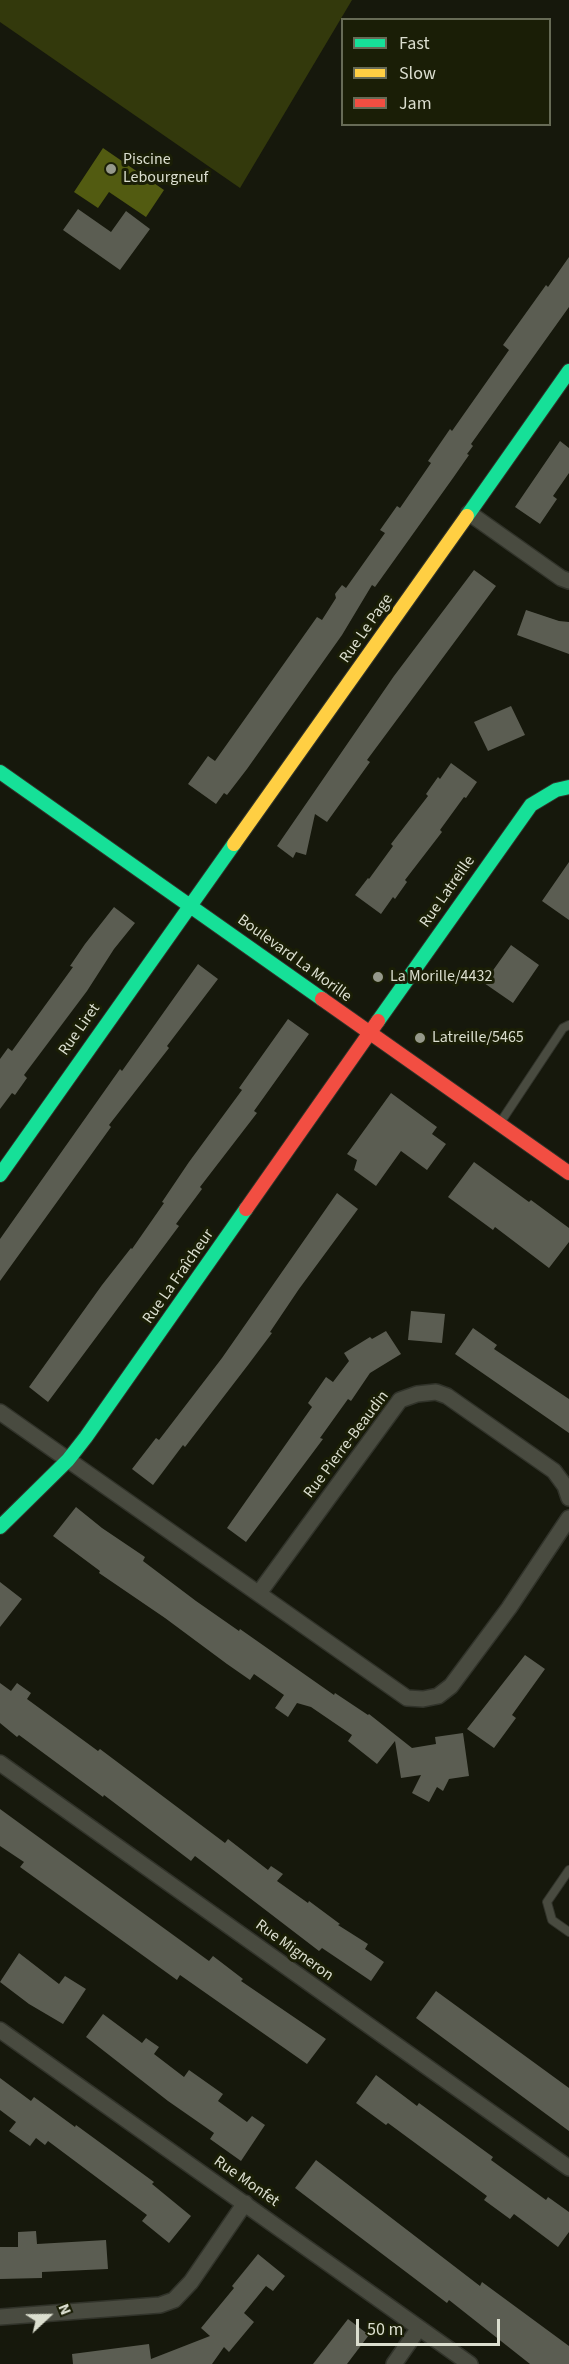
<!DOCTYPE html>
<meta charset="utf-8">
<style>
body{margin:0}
#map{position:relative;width:569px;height:2364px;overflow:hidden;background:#16180c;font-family:"Source Sans 3",sans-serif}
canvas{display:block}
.legend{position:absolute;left:341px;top:18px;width:210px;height:108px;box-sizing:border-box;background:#1a1e06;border:2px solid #676b56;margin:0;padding:8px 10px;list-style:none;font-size:18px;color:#dbdecf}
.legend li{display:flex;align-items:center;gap:12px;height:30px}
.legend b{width:30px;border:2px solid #676b56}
.north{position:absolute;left:18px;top:2286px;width:60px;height:60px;-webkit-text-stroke:4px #1a1e06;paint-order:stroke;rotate:68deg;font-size:16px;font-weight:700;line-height:24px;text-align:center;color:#dbdecf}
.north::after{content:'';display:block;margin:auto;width:21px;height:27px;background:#dbdecf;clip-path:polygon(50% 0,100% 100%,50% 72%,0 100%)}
.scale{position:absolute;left:356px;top:2319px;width:144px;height:27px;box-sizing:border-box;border:3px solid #dbdecf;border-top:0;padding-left:8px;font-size:18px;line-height:21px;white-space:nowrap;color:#dbdecf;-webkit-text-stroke:4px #1a1e06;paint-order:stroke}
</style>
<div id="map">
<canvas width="569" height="2364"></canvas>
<ul class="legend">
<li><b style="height:8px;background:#16e098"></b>Fast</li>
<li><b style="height:8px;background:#ffcf43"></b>Slow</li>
<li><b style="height:8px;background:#f24e42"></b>Jam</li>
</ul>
<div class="north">N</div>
<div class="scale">50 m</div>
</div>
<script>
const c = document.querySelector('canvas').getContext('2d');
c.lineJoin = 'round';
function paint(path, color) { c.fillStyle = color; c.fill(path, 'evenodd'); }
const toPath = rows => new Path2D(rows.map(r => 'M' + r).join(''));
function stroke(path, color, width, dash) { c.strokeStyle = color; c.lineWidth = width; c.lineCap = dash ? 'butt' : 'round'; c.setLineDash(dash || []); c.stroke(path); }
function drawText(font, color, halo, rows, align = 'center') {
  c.font = font + ' "Source Sans 3",sans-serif'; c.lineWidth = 6; c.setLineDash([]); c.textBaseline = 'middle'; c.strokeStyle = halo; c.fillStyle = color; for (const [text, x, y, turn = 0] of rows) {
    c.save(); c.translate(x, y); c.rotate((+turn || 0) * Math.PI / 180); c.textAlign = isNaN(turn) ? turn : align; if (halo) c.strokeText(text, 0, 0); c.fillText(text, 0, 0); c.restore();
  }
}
const green = toPath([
 [0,0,352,0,240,188,0,22]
]);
const water = toPath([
 [103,148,164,190,146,217,109,192,98,208,74,192]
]);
const building = toPath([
 [78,209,111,232,126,211,150,229,120,270,63,230],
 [569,257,569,307,471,444,473,446,467,454,469,455,453,478,375,587,372,585,342,635,247,769,227,795,224,793,216,804,188,784,208,756,215,761,317,617,322,620,336,598,335,594,342,585,346,588,385,533,380,530,397,506,400,508,431,463,428,461,450,429,452,431,509,350,503,345,546,285,548,287],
 [560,441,569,448,569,473,553,496,557,499,540,524,515,507],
 [474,570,496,586,367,760,370,762,327,822,315,814,306,855,296,852,293,858,277,846,394,676],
 [526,610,559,621,569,622,569,654,517,635],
 [511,706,525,735,488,751,474,722],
 [451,763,477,782,466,798,464,797,440,830,442,832,405,880,407,882,395,899,393,897,381,914,355,895,368,878,369,879,393,846,391,844,428,796,426,794,438,777,440,779],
 [569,862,569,920,542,901],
 [114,907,135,923,114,949,87,991,24,1075,27,1078,15,1095,12,1093,0,1109,0,1059,8,1048,12,1051,73,967,70,966,85,944],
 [511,945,539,965,513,1003,484,983],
 [198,964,218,979,167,1046,169,1048,109,1125,111,1127,0,1281,0,1239,120,1069,122,1071],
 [288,1019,309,1034,254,1111,257,1113,200,1187,202,1189,176,1224,179,1226,48,1402,29,1387,102,1285,131,1248,132,1249,164,1203,162,1202,189,1162,242,1090,239,1088],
 [391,1093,437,1127,432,1134,446,1144,427,1170,401,1151,376,1186,354,1170,357,1160,347,1154],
 [474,1162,529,1202,531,1200,569,1228,569,1242,549,1268,495,1227,493,1230,448,1197],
 [337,1193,358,1209,299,1289,270,1332,272,1333,248,1365,185,1447,183,1445,153,1485,132,1469,156,1438,159,1440,222,1358],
 [411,1311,445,1314,442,1343,408,1340],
 [473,1328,497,1345,494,1349,569,1399,569,1433,455,1354],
 [386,1331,401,1354,370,1373,351,1401,348,1399,320,1438,323,1439,246,1542,227,1528,312,1407,308,1403,326,1377,333,1382,349,1361,344,1353,370,1337,372,1339],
 [76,1507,102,1528,145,1557,143,1561,196,1601,239,1631,240,1629,334,1695,335,1693,368,1715,369,1714,412,1748,436,1744,435,1737,463,1733,469,1776,449,1779,443,1791,437,1787,429,1802,412,1793,421,1775,401,1778,395,1741,377,1764,348,1741,352,1735,311,1707,297,1703,288,1717,275,1708,284,1695,254,1674,250,1680,227,1664,165,1618,99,1573,100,1571,53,1536],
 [0,1582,22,1599,0,1627],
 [525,1655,545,1669,512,1715,516,1718,494,1748,467,1729],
 [0,1683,11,1691,17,1683,31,1693,27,1699,98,1751,100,1749,225,1843,228,1839,268,1870,271,1866,283,1874,277,1881,308,1903,309,1901,340,1924,338,1925,368,1944,365,1949,384,1962,371,1981,322,1948,319,1951,195,1856,191,1861,104,1795,103,1797,19,1735,17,1737,0,1723],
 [0,1809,209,1961,213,1956,243,1979,241,1981,326,2039,307,2064,180,1975,177,1980,20,1867,24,1862,0,1846],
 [19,1953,59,1984,65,1976,86,1989,63,2024,29,2004,0,1982],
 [436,1991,569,2088,569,2131,416,2018],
 [103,2014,142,2043,146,2038,159,2047,154,2054,184,2077,189,2070,223,2094,218,2101,247,2122,252,2116,265,2125,241,2161,210,2139,214,2133,168,2101,86,2037],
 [376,2075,417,2106,419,2103,493,2157,491,2160,546,2200,548,2197,569,2212,569,2232,558,2247,514,2214,510,2219,484,2200,487,2196,388,2123,386,2125,356,2103],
 [0,2078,31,2101,34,2097,75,2127,76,2125,154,2182,152,2184,191,2216,169,2243,142,2221,147,2215,48,2141,45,2145,36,2138,30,2146,9,2131,16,2122,0,2110],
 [316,2160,480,2286,482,2282,569,2346,569,2364,530,2364,449,2300,447,2303,295,2188],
 [36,2231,37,2244,106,2240,108,2269,42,2272,42,2278,0,2279,0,2247,18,2247,18,2232],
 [258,2254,285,2276,273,2291,266,2286,244,2313,254,2322,229,2352,224,2347,212,2364,73,2364,72,2354,149,2344,151,2359,210,2336,201,2328,234,2288,232,2286],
 [348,2319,369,2335,347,2364,313,2364]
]);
const lane = toPath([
 [500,1123,563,1028,569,1025],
 [569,1870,547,1902,552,1920,569,1932]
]);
const street = toPath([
 [469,513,561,578,569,581],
 [0,1412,407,1698,423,1699,438,1696,451,1686,509,1608,569,1518],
 [259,1593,400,1400,417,1394,436,1392,447,1396,554,1471,565,1486,569,1498],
 [0,1763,569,2168],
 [0,2030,470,2364],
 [0,2317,160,2305,174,2300,191,2282,245,2203],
 [394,2364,419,2328]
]);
const fast = toPath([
 [467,516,569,371],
 [0,772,322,999],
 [378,1021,531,805,556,790,569,787],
 [0,1175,234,844],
 [0,1527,68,1460,86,1437,246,1209]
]);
const slow = toPath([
 [234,844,467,516]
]);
const jam = toPath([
 [322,999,569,1173],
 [246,1209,378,1021]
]);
const markers = [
 [111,169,6,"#96998b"],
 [378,977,6,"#96998b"],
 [420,1038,6,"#96998b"]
];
const poiNames = [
 ["Piscine",123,160],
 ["Lebourgneuf",123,178],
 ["La Morille/4432",390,977],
 ["Latreille/5465",432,1038]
];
const streetNames = [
 ["Rue Le Page",367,629,-55],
 ["Rue Latreille",448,892,-55],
 ["Boulevard La Morille",294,959,36],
 ["Rue Liret",80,1030,-55],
 ["Rue La Fraîcheur",179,1277,-55],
 ["Rue Pierre-Beaudin",347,1445,-53],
 ["Rue Migneron",294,1951,36],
 ["Rue Monfet",246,2182,35]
];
paint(green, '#33390c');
paint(water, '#525b11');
paint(building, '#5b5d52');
stroke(lane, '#31332a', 10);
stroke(street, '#31332a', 18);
stroke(fast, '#31332a', 16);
stroke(slow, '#31332a', 16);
stroke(jam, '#31332a', 16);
stroke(lane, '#494b40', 8);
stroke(street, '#494b40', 15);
stroke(fast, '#16e098', 14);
stroke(slow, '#ffcf43', 14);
stroke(jam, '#f24e42', 14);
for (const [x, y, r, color] of markers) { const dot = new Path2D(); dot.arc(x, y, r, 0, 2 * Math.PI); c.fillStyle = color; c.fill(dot); stroke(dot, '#1a1e06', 2); }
drawText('16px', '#dbdecf', '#1a1e06', poiNames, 'left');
drawText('16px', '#dbdecf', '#1a1e06', streetNames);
</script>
